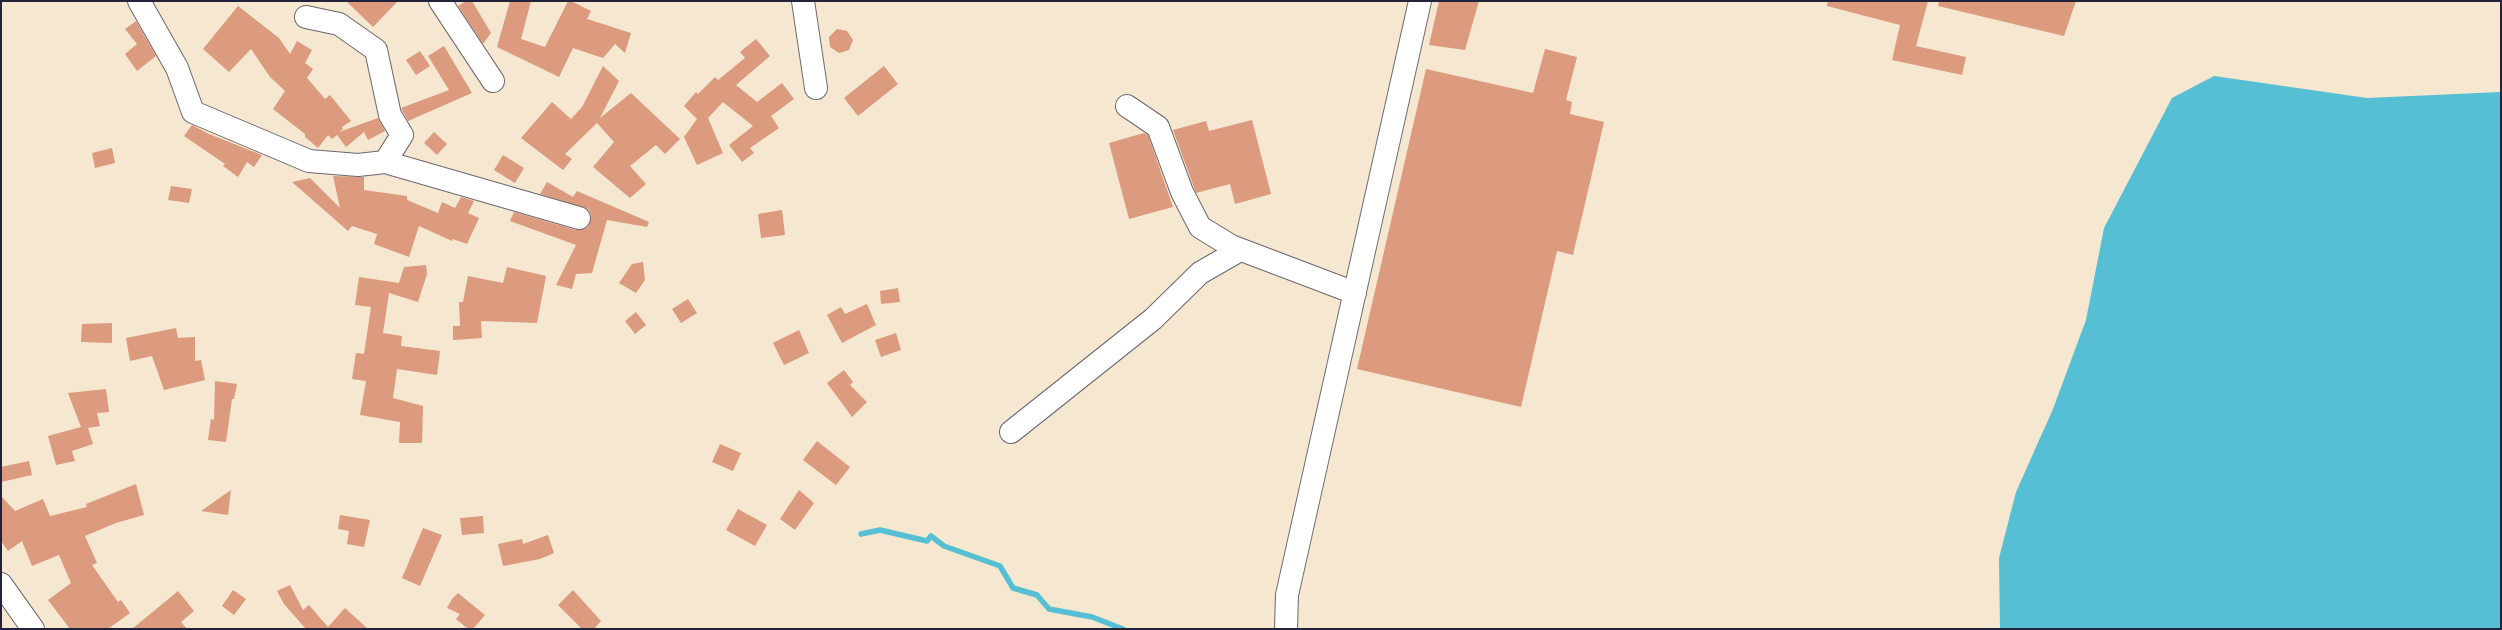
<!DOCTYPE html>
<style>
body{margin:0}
#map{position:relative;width:2502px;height:630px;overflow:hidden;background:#f5e7d0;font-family:"Architects Daughter",sans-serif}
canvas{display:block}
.frame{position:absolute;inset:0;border:2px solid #22223b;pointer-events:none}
</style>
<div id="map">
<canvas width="2502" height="630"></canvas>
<div class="frame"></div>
</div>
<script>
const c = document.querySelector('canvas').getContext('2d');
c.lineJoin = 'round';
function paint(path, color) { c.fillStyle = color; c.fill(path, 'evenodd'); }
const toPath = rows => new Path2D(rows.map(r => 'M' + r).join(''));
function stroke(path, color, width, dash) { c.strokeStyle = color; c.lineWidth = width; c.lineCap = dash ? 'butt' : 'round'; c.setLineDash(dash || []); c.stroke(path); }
const water = toPath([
 [2214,76,2367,98,2501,92,2501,629,2000,629,1999,558,2016,492,2053,409,2086,320,2104,228,2172,98]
]);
const stream = toPath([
 [861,534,880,530,927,541,931,536,944,546,1000,566,1013,588,1037,595,1049,609,1092,617,1123,629]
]);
const building = toPath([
 [346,1,398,1,373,27],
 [466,1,472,1,491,33,483,44,458,6],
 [510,1,531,1,521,39,545,47,568,1,571,1,591,11,587,19,631,33,625,53,615,44,603,58,573,48,559,77,497,47],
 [1439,1,1479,1,1465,50,1429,45],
 [1828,1,1928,1,1916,46,1966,57,1962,75,1892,60,1900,25,1827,6],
 [1939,1,2076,1,2064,36,1938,6],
 [238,6,279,38,290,54,297,41,312,50,305,63,313,69,307,78,325,99,330,95,351,121,342,127,343,129,339,132,378,118,385,131,368,140,364,132,346,147,337,135,332,139,328,135,318,148,305,137,305,134,273,109,285,91,270,77,251,49,229,72,203,49],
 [136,21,156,56,137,71,125,54,137,44,125,29],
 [837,29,847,31,853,40,849,50,839,53,830,47,829,37],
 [756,39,770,56,736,85,757,102,782,83,794,99,771,116,779,128,750,148,754,153,742,162,729,145,753,126,723,102,708,118,723,153,697,165,684,137,697,119,684,106,696,92,698,94,715,77,718,80,745,58,740,52],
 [444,46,472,93,408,121,401,108,449,90,428,56],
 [1545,49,1577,57,1566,100,1572,102,1570,114,1604,122,1573,255,1557,251,1521,407,1357,369,1426,69,1533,93],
 [420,51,430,66,416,75,406,60],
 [603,66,619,81,600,118,631,93,680,139,665,154,656,145,630,166,646,184,630,198,593,167,614,142,597,123,565,154,572,159,563,170,521,138,552,102,571,119,582,107],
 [884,66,898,84,858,116,844,98],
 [1252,120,1271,194,1235,204,1230,184,1196,193,1173,130,1206,121,1209,131],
 [192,125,209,134,262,155,254,167,247,162,238,177,223,166,225,164,184,136],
 [434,132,447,144,437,155,424,143],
 [1144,133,1148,135,1173,207,1129,219,1109,143],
 [112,148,115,163,95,168,92,153],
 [503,155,524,168,515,183,494,170],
 [333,176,364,177,364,190,407,196,407,200,438,213,442,202,455,208,461,197,474,201,468,213,479,218,467,244,453,239,452,241,419,226,409,257,374,244,377,234,352,226,348,231,292,182,310,178,340,208],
 [547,182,573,197,577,191,649,222,647,227,607,220,592,273,576,274,572,289,556,285,576,245,510,221,514,212,576,230,588,227,591,215,588,209,540,194],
 [171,186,192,189,189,203,168,200],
 [782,210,785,235,761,238,758,214],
 [643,262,645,280,636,293,619,283,632,264],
 [426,265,427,274,418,302,389,293,383,333,402,336,401,346,440,351,437,375,397,369,393,398,423,406,422,443,399,443,400,422,360,415,366,381,352,379,356,353,364,354,371,307,355,305,359,277,399,283,404,267],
 [507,267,546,276,537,323,481,321,482,338,453,340,453,326,460,326,459,302,463,302,468,276,503,283],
 [898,288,900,302,881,304,880,291],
 [688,299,697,313,681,323,672,309],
 [867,304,876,325,842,343,827,315,841,307,845,314],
 [636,312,646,325,635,334,625,321],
 [112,323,112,343,81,342,82,324],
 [176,328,178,338,195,337,195,361,201,360,205,380,164,390,152,356,130,361,126,338],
 [799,330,809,353,784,365,773,343],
 [896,333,901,350,881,357,875,340],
 [844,370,853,382,850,385,867,402,852,417,827,383],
 [215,381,237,384,234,399,232,399,226,442,208,440,211,419,214,420],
 [106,389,109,412,97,413,100,426,88,428,93,444,72,451,75,461,56,465,48,436,81,427,68,393],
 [817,441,850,467,836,485,803,460],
 [720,444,741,453,733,471,712,462],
 [29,461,32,475,1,482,1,467],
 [136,484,144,515,116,523,85,536,97,563,92,565,118,602,121,600,130,613,108,629,70,629,48,600,71,583,59,555,32,566,22,541,8,551,1,541,1,496,15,511,43,499,50,516,87,507,86,504],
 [231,490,228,515,201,511],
 [799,490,814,503,795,530,780,519],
 [738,509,767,525,755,546,726,530],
 [340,515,370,520,364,547,347,544,349,531,338,529],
 [483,516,484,533,462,535,460,518],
 [423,528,442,535,420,586,402,578],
 [548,535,554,553,540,559,503,566,498,544,522,539,523,544],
 [290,585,303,610,309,605,328,627,345,608,368,629,306,629,284,604,277,591],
 [233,590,246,599,234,615,222,606],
 [573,590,601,621,594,629,582,629,558,605],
 [178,591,194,611,181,622,187,629,132,629],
 [458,593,485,615,473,629,468,629,456,619,460,614,447,608,452,599]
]);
const minor = toPath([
 [139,1,177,68,193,112,309,161,358,165,385,162,579,218],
 [440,1,493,81],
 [803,1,816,88],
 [306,17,339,24,376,50,390,115,402,135,385,162],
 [1127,106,1158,127,1182,192,1200,227,1231,246,1355,293],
 [1011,432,1153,319,1200,273,1240,250],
 [1,584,33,629],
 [1286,629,1287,595,1420,1]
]);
paint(water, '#57bfd4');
stroke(stream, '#57bfd4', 5.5);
paint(building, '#dc9a7e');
stroke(minor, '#6c676f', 24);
stroke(minor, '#fff', 22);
</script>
